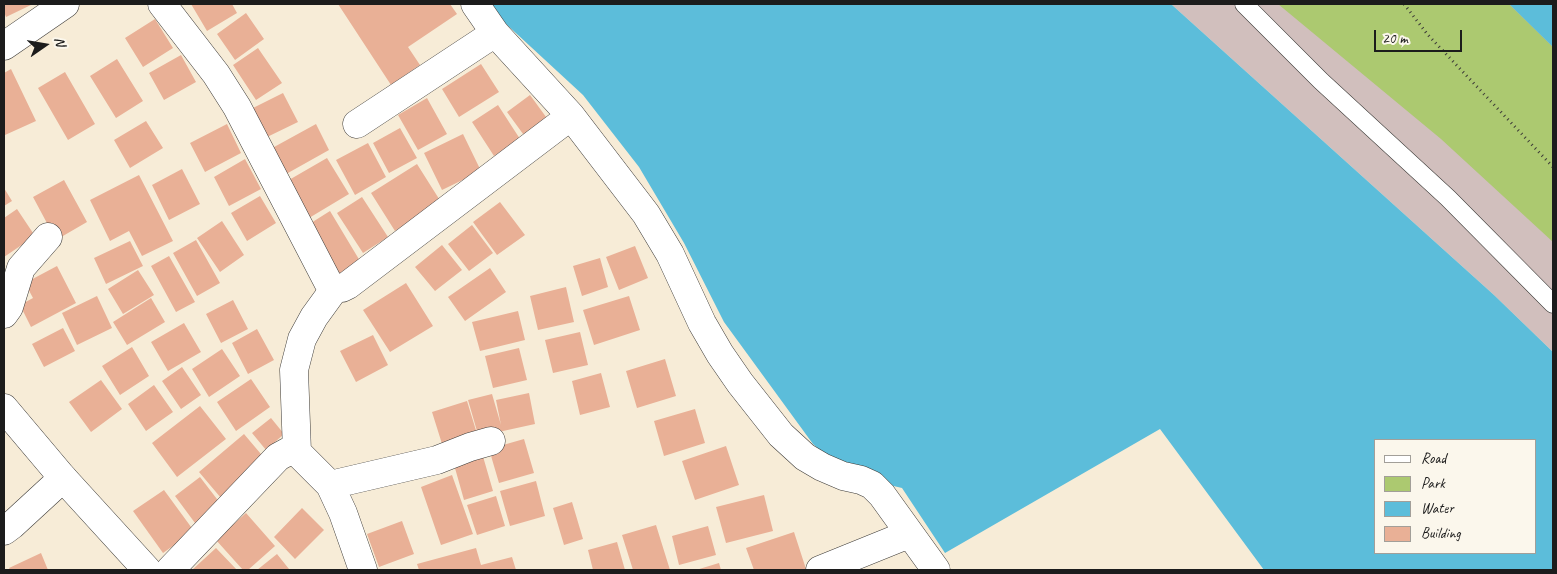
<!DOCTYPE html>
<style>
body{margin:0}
#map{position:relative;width:1557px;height:574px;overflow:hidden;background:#f7ecd7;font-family:Caveat,sans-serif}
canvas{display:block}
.frame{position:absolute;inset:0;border:5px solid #1c1c1c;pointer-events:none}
.legend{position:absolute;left:1374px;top:439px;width:162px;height:115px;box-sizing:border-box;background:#fbf7ec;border:1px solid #a29f99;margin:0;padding:6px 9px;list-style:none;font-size:15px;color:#1c1c1c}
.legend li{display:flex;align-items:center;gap:10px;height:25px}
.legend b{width:25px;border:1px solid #a29f99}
.north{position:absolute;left:20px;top:20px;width:50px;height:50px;-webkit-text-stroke:4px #fbf7ec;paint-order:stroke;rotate:77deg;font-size:14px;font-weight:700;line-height:20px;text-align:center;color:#1c1c1c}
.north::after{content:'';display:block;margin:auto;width:18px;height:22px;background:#1c1c1c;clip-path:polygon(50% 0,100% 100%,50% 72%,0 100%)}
.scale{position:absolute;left:1374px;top:30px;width:88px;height:22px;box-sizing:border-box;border:2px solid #1c1c1c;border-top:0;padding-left:6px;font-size:15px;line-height:18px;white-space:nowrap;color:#1c1c1c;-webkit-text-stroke:4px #fbf7ec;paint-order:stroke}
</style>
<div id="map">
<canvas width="1557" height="574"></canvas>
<div class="frame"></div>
<ul class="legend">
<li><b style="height:6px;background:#fff"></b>Road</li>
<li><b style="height:14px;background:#acc970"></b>Park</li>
<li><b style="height:14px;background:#5cbdda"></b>Water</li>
<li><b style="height:14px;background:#e9b096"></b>Building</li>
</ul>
<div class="north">N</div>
<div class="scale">20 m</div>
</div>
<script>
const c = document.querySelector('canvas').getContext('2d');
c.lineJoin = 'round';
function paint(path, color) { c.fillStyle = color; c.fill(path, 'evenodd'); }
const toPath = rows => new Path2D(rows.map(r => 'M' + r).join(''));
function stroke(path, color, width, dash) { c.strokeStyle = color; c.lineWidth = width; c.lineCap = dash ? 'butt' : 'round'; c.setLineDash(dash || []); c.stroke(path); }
const industrial = toPath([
 [1171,4,1553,4,1553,352,1494,295]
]);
const green = toPath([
 [1278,4,1509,4,1553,47,1553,242,1441,139]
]);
const water = toPath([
 [492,4,1171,4,1494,295,1553,352,1553,570,1264,570,1160,429,945,553,902,488,847,475,813,444,724,322,684,243,639,167,583,95,505,23],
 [1376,440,1536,440,1536,553,1376,553],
 [1509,4,1553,4,1553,47]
]);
const building = toPath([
 [4,4,33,4,6,17,4,12],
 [191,4,232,4,237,13,207,31],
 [338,4,450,4,457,14,408,47,420,65,391,85],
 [246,13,264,39,235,60,217,34],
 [155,19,173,48,143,67,125,38],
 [258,48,282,83,256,100,233,65],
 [181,55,196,82,164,100,149,73],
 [117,59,143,101,116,118,90,76],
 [481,64,499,92,459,117,442,89],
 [11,69,36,121,5,135,4,132,4,73],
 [65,72,95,124,68,140,38,88],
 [283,93,298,122,265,138,251,109],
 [530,95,549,121,526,138,507,112],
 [427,98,447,134,418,150,398,115],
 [498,105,520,139,494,156,472,122],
 [146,121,163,148,130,168,114,140],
 [227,124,241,153,205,172,190,143],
 [316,124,329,150,279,178,265,152],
 [400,128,417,158,389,173,373,143],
 [463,134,481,171,442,190,424,153],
 [368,143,386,177,355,195,336,160],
 [327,158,349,194,304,221,282,184],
 [245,159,261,189,229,206,214,177],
 [417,164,441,202,395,231,371,193],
 [182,169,200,204,169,220,152,185],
 [139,175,173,241,142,256,129,231,110,241,90,200],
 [64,180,87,222,56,240,33,197],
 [4,188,12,201,4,206],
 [260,196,276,223,247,241,231,213],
 [362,197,388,237,363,253,337,213],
 [500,202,525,235,497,255,473,222],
 [17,209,35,236,4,257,4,218],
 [330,211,360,261,333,277,303,228],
 [222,221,244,255,220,272,197,238],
 [472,225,493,253,469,271,448,244],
 [196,240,220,283,197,296,173,253],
 [130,241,143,266,106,284,94,258],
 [442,245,462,270,435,291,415,267],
 [635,246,648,278,619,290,606,257],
 [169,256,195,302,176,312,151,266],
 [600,258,608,287,582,296,573,266],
 [57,266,76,303,31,327,20,305,33,298,25,283],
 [490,268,506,292,465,321,448,297],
 [138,270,154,295,123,314,108,289],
 [406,283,433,326,390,352,363,310],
 [566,287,574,322,538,330,530,296],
 [97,296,112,328,77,345,62,313],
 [629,296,640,330,594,345,583,310],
 [151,298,165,322,127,345,113,322],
 [233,300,248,329,221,343,206,314],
 [518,311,525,340,480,351,472,322],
 [184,323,201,352,168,371,151,342],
 [63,328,75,351,44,367,32,344],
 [257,329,274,360,248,374,232,343],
 [580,332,588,365,553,373,545,340],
 [373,335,388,365,356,382,340,351],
 [132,347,149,376,120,395,102,366],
 [519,348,527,380,493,388,485,356],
 [222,349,240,376,209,397,192,369],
 [665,359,676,396,637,408,626,371],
 [182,367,201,395,181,409,162,381],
 [601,373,610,407,580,415,572,381],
 [251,379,270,407,236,431,217,402],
 [101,380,122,409,91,432,69,402],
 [154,385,173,412,146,431,128,404],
 [529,393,535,424,503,431,479,438,468,400,492,394,501,425,496,400],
 [467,401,478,437,443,447,432,412],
 [200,406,226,439,177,477,152,443],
 [695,409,705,443,664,456,654,421],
 [271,418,284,434,266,450,252,433],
 [244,434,266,460,221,498,199,472],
 [524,439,534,473,499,483,489,449],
 [726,446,739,485,695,500,682,461],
 [482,453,493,491,464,500,453,461],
 [452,475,473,534,441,545,421,487],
 [200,477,220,503,195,523,175,496],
 [536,481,545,516,510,526,500,491],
 [164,490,194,531,163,553,133,511],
 [764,495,773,531,726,543,716,507],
 [496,496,505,526,477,535,467,505],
 [572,502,583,539,564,545,553,508],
 [302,508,324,530,295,559,274,537],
 [246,513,275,546,248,570,243,570,216,540],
 [402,521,414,554,379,567,367,534],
 [656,525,670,570,633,570,622,535],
 [708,526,716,555,679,565,672,536],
 [794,532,806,569,754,570,746,548],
 [617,542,625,570,593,570,588,550],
 [216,548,237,570,192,570],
 [476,548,481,565,512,557,516,570,419,570,417,564],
 [41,553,48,570,10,570,9,568],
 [277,554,289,569,287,570,257,570],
 [719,563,721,570,696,570]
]);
const path = toPath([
 [1404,4,1428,35,1553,167]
]);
const lane = toPath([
 [1244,4,1321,81,1448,198,1553,304]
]);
const street = toPath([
 [162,4,216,74,237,107,329,284,335,288,342,288,348,285,571,116],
 [475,4,495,33,571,116,646,214,670,254,702,323,720,354,740,383,781,435,805,457,822,467,843,476,861,480,872,485,882,495,936,570],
 [4,46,65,4],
 [357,124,495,33],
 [4,314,9,307,21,268,48,237],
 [297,452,294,370,302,339,314,317,335,288],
 [330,485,437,460,470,447,491,441],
 [4,531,12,525,63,478],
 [170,570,278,457,289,451,297,452,330,485,343,513,363,570],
 [820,570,909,534]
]);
const secondary = toPath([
 [4,408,63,478,147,570]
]);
paint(industrial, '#d1bfbd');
paint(green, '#acc970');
paint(water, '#5cbdda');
paint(building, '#e9b096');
stroke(lane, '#3d3b38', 19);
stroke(street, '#3d3b38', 29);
stroke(secondary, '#3d3b38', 29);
stroke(path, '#3d3b38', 3, [1, 4]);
stroke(lane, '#fff', 18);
stroke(street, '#fff', 28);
stroke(secondary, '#fff', 28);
</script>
